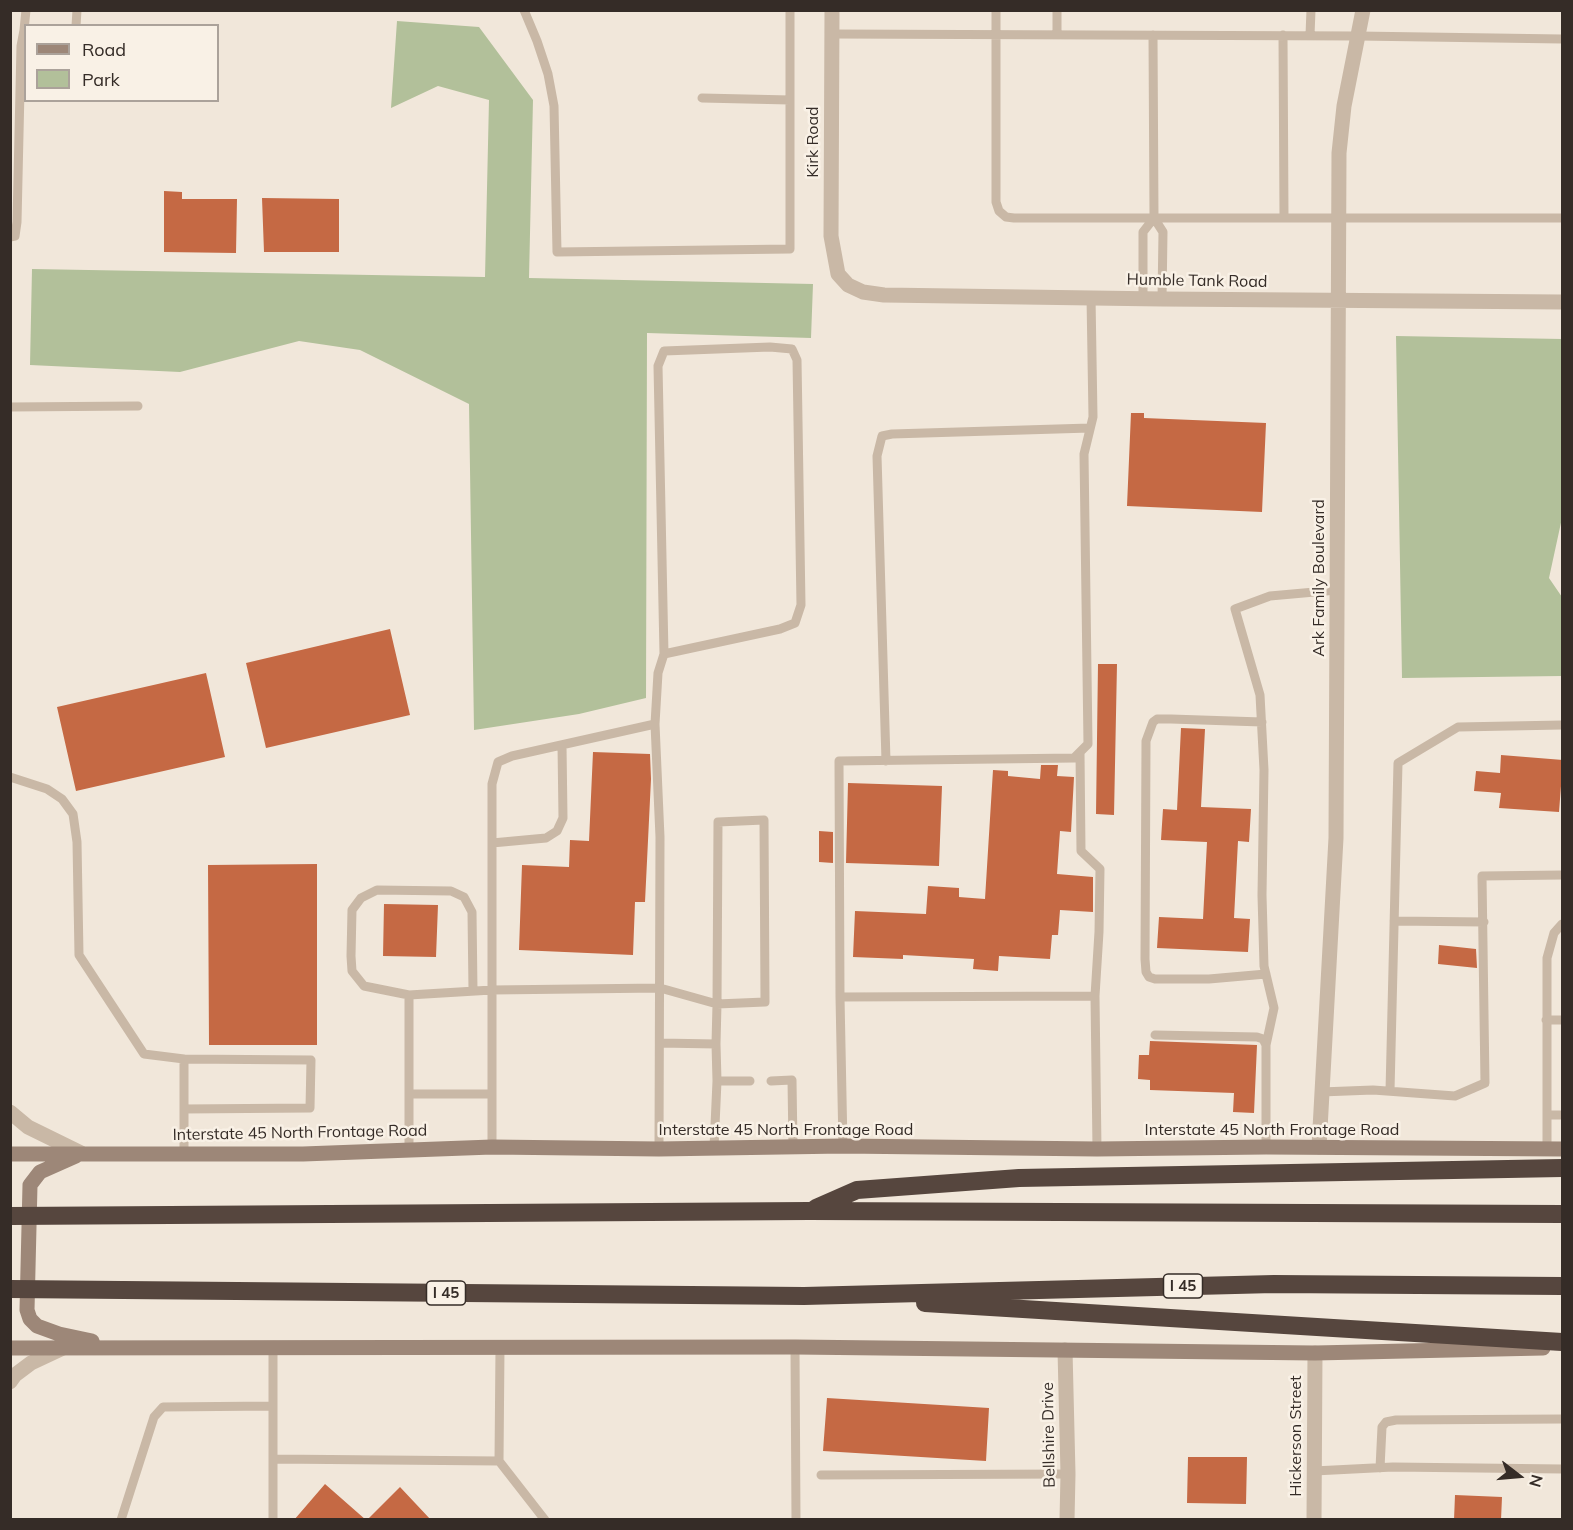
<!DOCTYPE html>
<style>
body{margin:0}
#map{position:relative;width:1573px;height:1530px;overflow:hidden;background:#f1e7da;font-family:Mulish,sans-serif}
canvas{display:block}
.frame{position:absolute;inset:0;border:12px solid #352c27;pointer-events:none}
.legend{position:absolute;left:24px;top:24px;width:195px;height:78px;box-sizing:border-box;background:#f9f1e6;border:2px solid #aba29a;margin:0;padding:8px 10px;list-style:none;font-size:18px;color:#352c27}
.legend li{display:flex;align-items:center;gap:12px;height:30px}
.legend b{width:30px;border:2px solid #aba29a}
.north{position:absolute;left:1489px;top:1446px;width:60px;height:60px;-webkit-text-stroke:4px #f9f1e6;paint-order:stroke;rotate:106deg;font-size:16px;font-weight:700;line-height:24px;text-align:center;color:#352c27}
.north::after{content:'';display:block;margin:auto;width:21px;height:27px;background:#352c27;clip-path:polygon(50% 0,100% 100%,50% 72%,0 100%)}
</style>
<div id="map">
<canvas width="1573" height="1530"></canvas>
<div class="frame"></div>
<ul class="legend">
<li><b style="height:8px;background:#9d8778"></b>Road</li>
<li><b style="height:16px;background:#b2c09a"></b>Park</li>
</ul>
<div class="north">N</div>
</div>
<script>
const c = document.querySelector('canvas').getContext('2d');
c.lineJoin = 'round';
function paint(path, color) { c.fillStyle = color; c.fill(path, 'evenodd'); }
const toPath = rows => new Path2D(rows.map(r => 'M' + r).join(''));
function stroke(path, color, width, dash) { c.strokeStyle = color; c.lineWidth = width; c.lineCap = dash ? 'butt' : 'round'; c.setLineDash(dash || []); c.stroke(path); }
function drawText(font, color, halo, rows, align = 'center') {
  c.font = font + ' Mulish,sans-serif'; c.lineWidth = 5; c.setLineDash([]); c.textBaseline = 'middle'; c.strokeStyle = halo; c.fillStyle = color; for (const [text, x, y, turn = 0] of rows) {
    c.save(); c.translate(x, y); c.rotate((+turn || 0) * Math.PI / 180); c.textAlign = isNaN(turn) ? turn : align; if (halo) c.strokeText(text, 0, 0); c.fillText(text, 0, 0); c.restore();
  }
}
const green = toPath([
 [397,21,479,27,533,100,529,278,813,284,811,338,647,333,646,698,579,714,474,730,469,404,360,350,299,341,180,372,30,365,32,269,485,277,489,100,438,86,391,108],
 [1396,336,1562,339,1562,518,1549,578,1562,597,1562,676,1402,678]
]);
const building = toPath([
 [164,191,182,192,182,199,237,199,236,253,164,252],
 [262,198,339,199,339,252,264,252],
 [1131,413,1144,413,1144,418,1266,423,1262,512,1127,506],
 [390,629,410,715,266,748,246,663],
 [1098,664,1117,664,1114,815,1096,814],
 [206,673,225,757,76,791,57,707],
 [1181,728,1205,729,1201,807,1251,809,1249,842,1238,841,1234,918,1250,919,1248,952,1157,948,1159,917,1203,919,1207,842,1161,840,1163,809,1177,810],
 [593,752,650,754,651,779,645,902,635,902,633,955,519,950,522,865,569,867,570,840,589,841],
 [1501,755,1563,760,1559,812,1499,808,1501,793,1474,791,1476,771,1500,773],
 [1041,765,1058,765,1057,776,1074,777,1071,832,1060,831,1057,874,1093,877,1093,912,1060,910,1058,935,1052,935,1050,959,999,956,998,971,973,969,974,959,903,955,903,959,853,957,855,911,926,914,928,886,959,888,959,897,985,899,993,770,1008,771,1008,776,1040,779],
 [848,783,942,786,939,866,846,863],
 [819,831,833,832,833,863,819,862],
 [317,864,317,1045,209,1045,208,865],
 [384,904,438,905,436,957,383,956],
 [1439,945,1476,949,1477,968,1438,964],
 [1150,1041,1257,1045,1254,1113,1233,1112,1234,1093,1150,1090,1150,1080,1138,1079,1139,1055,1149,1055],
 [827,1398,989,1408,986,1461,823,1451],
 [1188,1457,1247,1457,1246,1504,1187,1503],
 [325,1484,366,1520,294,1520],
 [400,1487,431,1520,367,1520],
 [1455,1495,1502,1497,1501,1520,1454,1520]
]);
const service = toPath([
 [524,10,537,41,548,74,554,106,557,252,790,249,790,10],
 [996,10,996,202,999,211,1006,217,1014,218,1562,218],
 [1057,10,1057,34],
 [76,26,77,10],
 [24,30,26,10],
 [832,34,1358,36,1562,39],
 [1153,35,1154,218,1163,232,1162,299],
 [1283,35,1284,218],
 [1310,35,1311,10],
 [702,98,790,100],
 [10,237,15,236,17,222,21,46,24,30,26,30],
 [1143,299,1143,232,1154,218],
 [10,407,138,406],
 [1262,722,1171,719,1157,719,1153,722,1146,741,1145,959,1146,972,1149,977,1155,979,1209,979,1266,974],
 [1080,752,1081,851,1100,869,1099,932,1095,996],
 [886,761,877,456,882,436,892,434,1090,428],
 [10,777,47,789,62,799,73,814,77,842,79,955,144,1054,184,1059],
 [492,843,546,838,557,831,563,818,562,745],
 [1394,921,1484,922],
 [409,995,364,986,352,971,351,956,352,910,361,898,377,890,451,891,464,897,472,912,473,991],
 [840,997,839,761,1074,758,1088,744,1084,454,1093,417,1091,297],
 [1546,1020,1562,1020],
 [1155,1035,1257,1037,1263,1039,1266,1045,1266,1147],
 [660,1043,716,1044],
 [1266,1045,1274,1008,1264,966,1262,895,1264,770,1260,695,1235,609,1270,596,1337,590],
 [771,1081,792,1080,793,1147],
 [1390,1091,1398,763,1458,727,1562,725],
 [1321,1092,1373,1090,1455,1096,1485,1083,1482,876,1562,875],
 [409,1094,492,1094],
 [184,1109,310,1108,311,1060,184,1059,184,1154],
 [1548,1115,1562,1115],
 [843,1146,840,997,1095,996,1097,1149],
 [492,1147,492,784,498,762,512,756,655,724],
 [714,1148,717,1081,750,1081],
 [659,1149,660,837,655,724,658,673,664,654,780,629,795,623,801,605,797,360,792,349,770,347,664,351,658,366,664,654],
 [1547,1149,1547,958,1554,933,1562,924],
 [409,1150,409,995,492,990,660,988,717,1004,765,1002,764,820,718,822,717,1004,716,1044,717,1081],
 [795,1347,796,1520],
 [500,1348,499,1461,545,1520],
 [273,1459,499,1461],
 [1380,1468,1382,1427,1386,1422,1396,1420,1562,1419],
 [1314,1471,1393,1467,1562,1469],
 [821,1475,1068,1474],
 [121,1520,154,1417,163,1407,273,1406],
 [273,1520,273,1347]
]);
const minor = toPath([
 [832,10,831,236,838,274,848,285,863,292,884,295,1162,299,1562,302],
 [1319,1147,1336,838,1339,153,1344,106,1363,10],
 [1065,1350,1068,1474,1067,1520],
 [1314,1520,1315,1353]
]);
const tertiary = toPath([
 [10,1112,28,1127,81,1153],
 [10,1382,15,1375,31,1363,63,1348]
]);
const secondary = toPath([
 [10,1154,303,1154,492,1147,659,1149,843,1146,1097,1149,1266,1147,1562,1149],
 [76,1156,40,1172,30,1185,27,1310,30,1319,37,1326,59,1334,92,1341],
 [10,1348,795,1347,1315,1353,1543,1348]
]);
const motorway = toPath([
 [816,1208,857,1190,1019,1178,1562,1168],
 [10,1216,809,1211,1562,1214],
 [10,1289,804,1296,1274,1284,1562,1286],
 [925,1303,1562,1342]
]);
const shields = [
 [1183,1286,39],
 [446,1293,39]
];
const shieldNames = [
 ["I 45",1183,1286],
 ["I 45",446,1293]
];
const streetNames = [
 ["Kirk Road",813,142,-90],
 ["Humble Tank Road",1197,281,1],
 ["Ark Family Boulevard",1319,578,-90],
 ["Interstate 45 North Frontage Road",786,1130],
 ["Interstate 45 North Frontage Road",1272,1130],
 ["Interstate 45 North Frontage Road",300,1133,-1],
 ["Bellshire Drive",1049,1435,-91],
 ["Hickerson Street",1296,1436,-90]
];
paint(green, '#b2c09a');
paint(building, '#c56944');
stroke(service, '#c9b8a6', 9);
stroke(minor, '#c9b8a6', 15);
stroke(tertiary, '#c9b8a6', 15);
stroke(secondary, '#9d8778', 15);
stroke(motorway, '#56463e', 18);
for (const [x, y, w] of shields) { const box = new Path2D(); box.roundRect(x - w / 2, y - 12, w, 24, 4.5); c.fillStyle = '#f9f1e6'; c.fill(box); stroke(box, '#352c27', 1.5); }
drawText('bold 15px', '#352c27', null, shieldNames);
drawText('16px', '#352c27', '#f9f1e6', streetNames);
</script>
